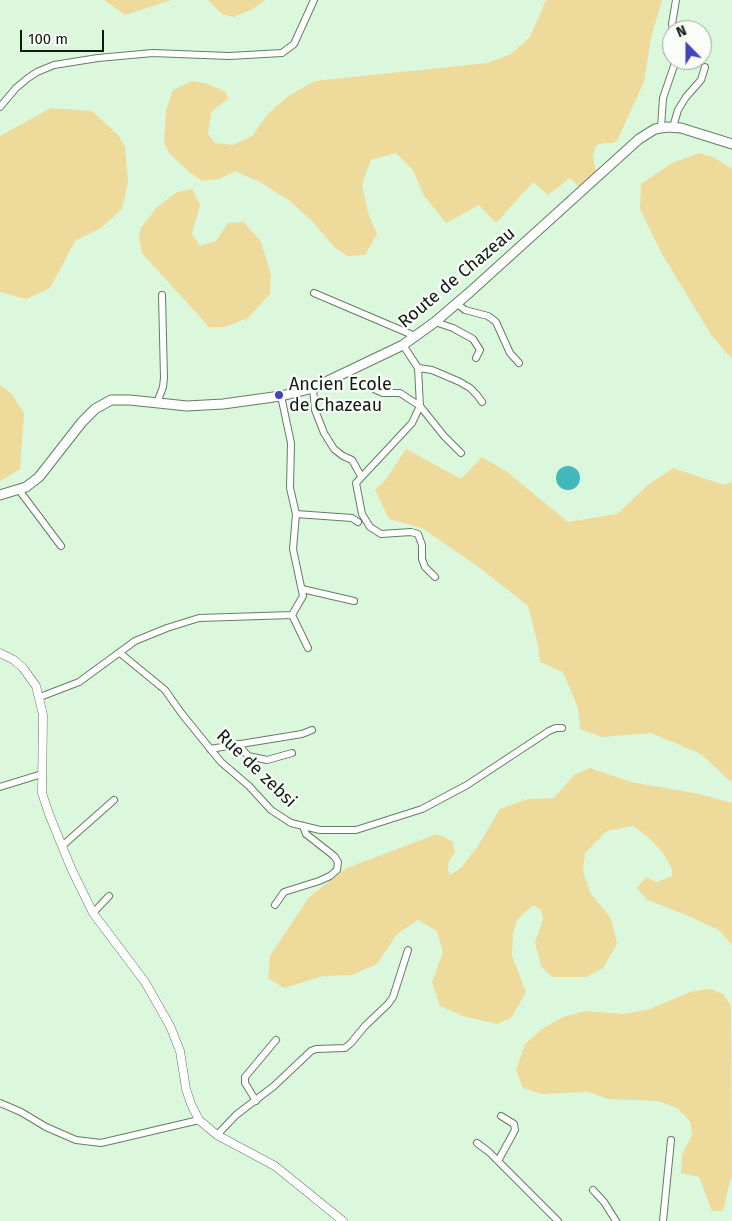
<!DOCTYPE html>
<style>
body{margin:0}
#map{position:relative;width:732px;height:1221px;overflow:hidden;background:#dcf8dc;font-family:"Fira Sans",sans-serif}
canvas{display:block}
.north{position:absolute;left:662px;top:20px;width:50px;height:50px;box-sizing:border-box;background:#f9fef9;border:1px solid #9ca39c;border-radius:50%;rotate:338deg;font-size:14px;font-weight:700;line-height:20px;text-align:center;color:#101a11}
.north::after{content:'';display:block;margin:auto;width:18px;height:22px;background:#4344b9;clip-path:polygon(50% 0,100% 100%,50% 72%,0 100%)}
.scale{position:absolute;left:20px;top:30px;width:84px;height:22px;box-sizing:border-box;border:2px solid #101a11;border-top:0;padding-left:6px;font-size:15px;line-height:18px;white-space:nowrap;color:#101a11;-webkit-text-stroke:4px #f9fef9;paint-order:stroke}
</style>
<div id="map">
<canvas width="732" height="1221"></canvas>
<div class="north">N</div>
<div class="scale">100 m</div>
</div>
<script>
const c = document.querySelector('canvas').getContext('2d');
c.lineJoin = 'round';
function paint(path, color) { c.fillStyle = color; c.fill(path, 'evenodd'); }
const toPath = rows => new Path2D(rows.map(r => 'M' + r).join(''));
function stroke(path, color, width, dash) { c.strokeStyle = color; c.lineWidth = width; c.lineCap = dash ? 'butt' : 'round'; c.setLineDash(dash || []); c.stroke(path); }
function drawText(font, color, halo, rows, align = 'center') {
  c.font = font + ' "Fira Sans",sans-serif'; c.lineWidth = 4.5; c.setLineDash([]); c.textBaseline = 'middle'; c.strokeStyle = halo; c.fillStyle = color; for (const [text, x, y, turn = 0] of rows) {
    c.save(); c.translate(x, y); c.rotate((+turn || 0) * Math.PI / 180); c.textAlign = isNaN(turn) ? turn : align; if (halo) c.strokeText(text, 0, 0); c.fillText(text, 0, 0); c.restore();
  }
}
const green = toPath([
 [104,0,171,0,125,15],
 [208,0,265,0,253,9,234,17,222,14],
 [546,0,662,0,651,38,644,82,617,141,612,143,605,143,596,145,593,157,596,171,579,187,570,178,548,195,533,182,496,223,479,205,446,223,424,196,413,170,396,153,371,160,362,184,368,213,377,234,365,255,347,256,333,246,314,223,290,201,260,182,235,171,219,179,203,181,190,173,169,153,164,143,166,110,173,90,191,81,205,83,224,91,229,98,211,112,208,134,215,143,233,145,252,136,267,115,288,96,315,81,487,63,511,54,530,37],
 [51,108,92,111,118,135,125,147,128,182,122,209,101,228,75,241,50,288,26,299,0,292,0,136],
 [699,153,713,157,732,169,732,359,712,336,662,254,640,209,641,184,672,163],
 [192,189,200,205,192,234,200,246,216,241,228,223,244,222,261,242,271,275,270,294,248,318,225,327,209,327,142,253,139,237,141,228,157,207,177,192],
 [0,385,11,393,24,413,20,469,0,481],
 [406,449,461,479,482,457,507,472,568,522,617,514,648,485,673,468,724,485,732,482,732,783,701,754,651,733,602,737,580,729,578,708,563,672,540,662,538,645,528,606,480,568,422,528,389,519,375,490,386,479],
 [590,768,631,782,699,794,732,803,732,945,719,930,684,914,647,900,637,888,646,877,657,882,672,876,672,869,663,853,648,837,633,826,607,831,585,853,583,872,591,894,611,918,617,944,603,968,586,977,552,977,541,966,535,942,543,919,541,910,533,905,517,920,513,934,512,956,526,992,511,1018,497,1024,463,1016,440,1006,432,982,443,952,437,931,418,920,397,934,377,964,352,975,323,976,284,988,268,978,270,956,309,897,347,868,437,834,452,841,455,852,448,863,448,870,450,875,461,868,478,846,500,809,528,799,554,798,574,775],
 [710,989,723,994,731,1006,732,1178,730,1180,723,1211,712,1211,699,1177,681,1173,682,1155,692,1135,690,1121,677,1108,658,1101,608,1099,588,1092,542,1094,523,1088,516,1070,525,1044,542,1029,563,1017,585,1011,623,1014,650,1009,690,992]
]);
const water = toPath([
 '556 478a12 12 0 1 1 24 0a12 12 0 1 1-24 0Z'
]);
const minor = toPath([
 [673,30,672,24,676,0],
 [0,107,16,88,28,78,37,72,54,65,98,58,153,53,229,56,282,53,294,44,314,0],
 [661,127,663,98,676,60],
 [673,127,678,110,686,97,701,80,705,67],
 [314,293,415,336],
 [456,303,465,310,488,316,496,322,510,353,519,363],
 [435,322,453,328,473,339,480,350,476,358],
 [403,345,418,368,420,406,412,423,356,483,362,514,370,527,381,534,411,532,418,534,422,545,422,559,425,567,435,577],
 [418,368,432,370,460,382,470,388,477,395,482,402],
 [313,388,315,410,324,433,334,449,343,456,352,460,361,476],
 [374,389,383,393,400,393,420,406,444,436,461,453],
 [281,396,291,443,290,488,296,514,293,549,303,596,292,615],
 [157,403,163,387,164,378,162,295],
 [19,490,61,546],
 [296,514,352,518,358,522],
 [302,589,354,601],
 [120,653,165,690,182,714,221,762,249,786,271,810,291,823,320,830,356,830,422,809,467,785,549,731,556,728,562,728],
 [40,697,79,682,135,641,167,628,199,618,292,615,308,648],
 [238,744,248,756,267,760,292,753],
 [210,749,302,734,312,730],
 [0,787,42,774],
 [62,846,114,800],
 [275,905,284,892,319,881,330,876,337,870,338,862,334,856,306,834,303,826],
 [93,913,109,896],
 [256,1101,245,1083,245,1077,276,1040],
 [0,1103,21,1112,46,1127,76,1140,101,1143,199,1120],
 [217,1135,236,1115,274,1086,311,1051,316,1049,345,1048,351,1043,365,1026,388,1004,393,997,408,950],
 [477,1143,489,1152,558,1221],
 [498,1161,515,1130,514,1124,501,1116],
 [593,1190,604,1202,616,1221],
 [663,1221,671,1140]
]);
const tertiary = toPath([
 [0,653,14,660,23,668,36,686,43,715,42,793,49,814,71,868,93,913,145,982,170,1026,180,1051,186,1089,191,1104,199,1120,217,1135,275,1166,343,1221]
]);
const secondary = toPath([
 [0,495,26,487,39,477,82,422,95,409,111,400,130,400,187,406,223,404,281,396,313,388,403,345,435,322,470,292,639,139,655,129,667,127,681,128,732,144]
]);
const markers = [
 [279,395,5,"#4344b9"]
];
const streetNames = [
 ["Route de Chazeau",457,278,-40],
 ["Rue de zebsi",256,769,44]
];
const poiNames = [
 ["Ancien Ecole",289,385],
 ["de Chazeau",289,406]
];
paint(green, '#eeda9a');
paint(water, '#42b8bb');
stroke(minor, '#647d64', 8);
stroke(tertiary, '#647d64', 9);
stroke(secondary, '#647d64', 11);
stroke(minor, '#fff', 6);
stroke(tertiary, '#fff', 8);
stroke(secondary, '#fff', 9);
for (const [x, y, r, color] of markers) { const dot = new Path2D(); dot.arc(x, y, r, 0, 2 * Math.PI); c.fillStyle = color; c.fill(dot); stroke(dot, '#f9fef9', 2); }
drawText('18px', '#101a11', '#f9fef9', streetNames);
drawText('18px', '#101a11', '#f9fef9', poiNames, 'left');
</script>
